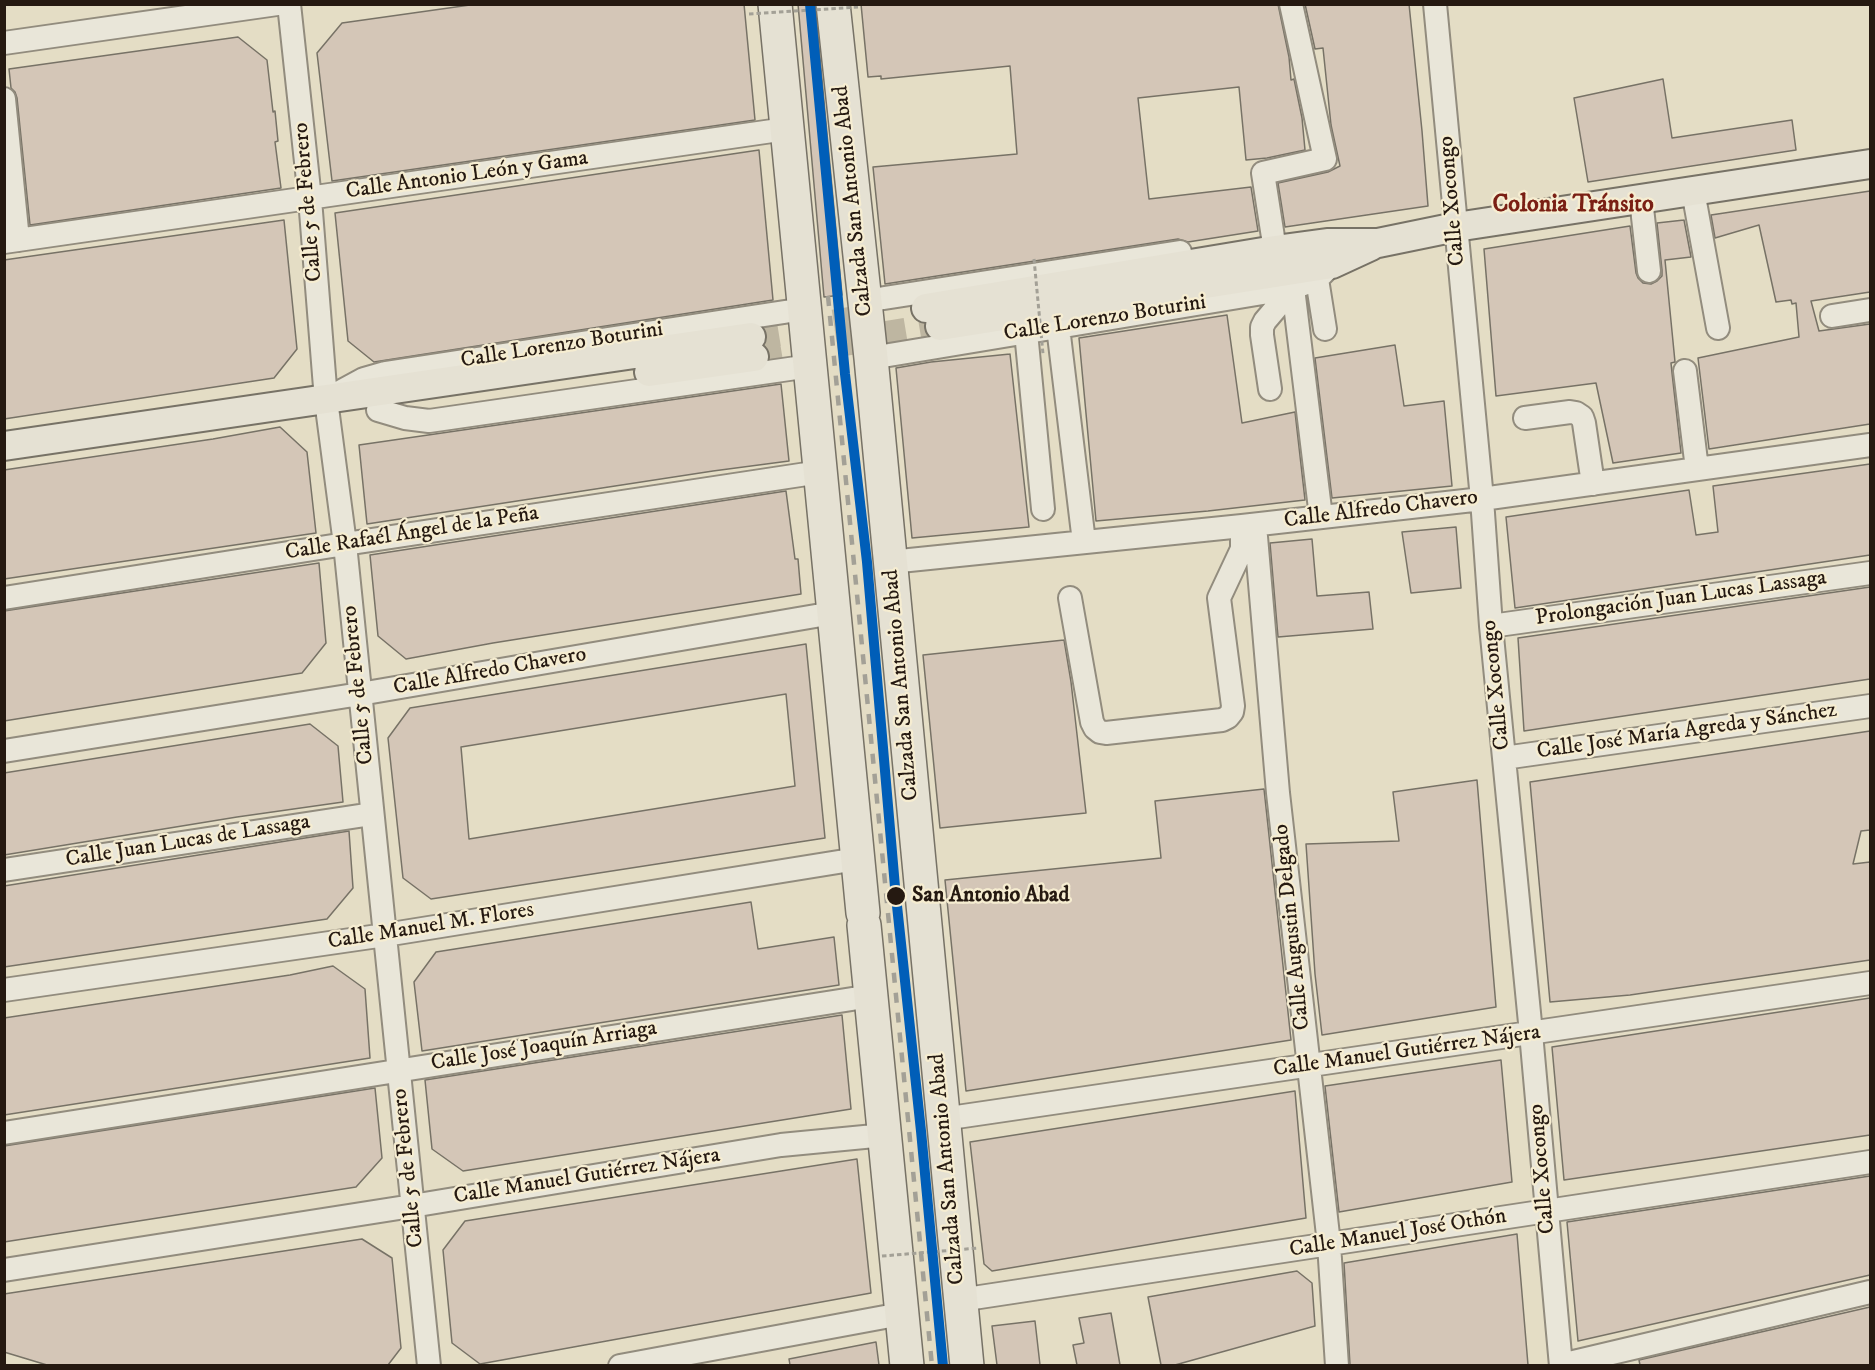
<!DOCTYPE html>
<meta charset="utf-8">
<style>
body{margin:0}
#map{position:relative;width:1875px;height:1370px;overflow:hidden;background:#e4ddc5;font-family:"IM FELL DW Pica",serif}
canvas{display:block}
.frame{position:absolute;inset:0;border:6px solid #251911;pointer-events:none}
</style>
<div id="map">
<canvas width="1875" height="1370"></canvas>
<div class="frame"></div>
</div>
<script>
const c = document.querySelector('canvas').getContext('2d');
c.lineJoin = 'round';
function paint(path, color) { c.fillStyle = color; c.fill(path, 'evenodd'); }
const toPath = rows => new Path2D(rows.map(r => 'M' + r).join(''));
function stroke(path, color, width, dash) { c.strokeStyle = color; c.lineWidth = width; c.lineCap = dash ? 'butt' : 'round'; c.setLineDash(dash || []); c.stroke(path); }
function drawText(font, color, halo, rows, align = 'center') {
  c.font = font + ' "IM FELL DW Pica",serif'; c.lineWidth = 4.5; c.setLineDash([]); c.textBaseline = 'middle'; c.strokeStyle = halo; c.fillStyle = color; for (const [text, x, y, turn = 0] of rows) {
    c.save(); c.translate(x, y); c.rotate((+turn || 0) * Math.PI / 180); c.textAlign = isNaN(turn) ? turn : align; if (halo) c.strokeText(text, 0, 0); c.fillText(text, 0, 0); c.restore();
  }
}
const building = toPath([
 [477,4,744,4,755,120,332,181,317,53,342,23,477,4],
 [798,4,815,4,842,295,824,297,798,4],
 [861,4,1278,4,1289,57,1291,80,1294,79,1302,118,1305,150,1267,158,1246,160,1239,87,1138,98,1149,199,1251,187,1258,231,1188,242,1178,239,885,284,873,167,1017,154,1010,66,881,79,881,76,868,77,861,4],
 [1305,4,1409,4,1422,131,1428,206,1285,227,1278,183,1328,172,1340,166,1331,125,1323,48,1315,49,1305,4],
 [238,37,267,60,273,112,275,111,278,141,275,142,281,188,30,225,17,98,15,92,11,88,9,69,238,37],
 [1663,79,1672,138,1792,120,1796,150,1588,182,1574,98,1663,79],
 [759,150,773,300,374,362,348,341,335,213,759,150],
 [1870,191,1870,292,1811,301,1819,331,1870,324,1870,424,1709,449,1698,358,1799,337,1796,303,1792,304,1791,300,1776,302,1759,225,1715,238,1711,215,1870,191],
 [284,220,297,349,274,378,4,419,4,260,284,220],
 [1684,220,1691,257,1665,260,1675,362,1671,363,1672,373,1681,453,1613,463,1596,383,1496,396,1484,249,1630,226,1636,273,1638,278,1643,283,1651,284,1657,281,1662,276,1662,270,1657,223,1684,220],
 [1227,315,1242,423,1295,412,1305,500,1208,511,1096,521,1079,338,1227,315],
 [1395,345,1404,406,1444,401,1452,486,1332,498,1315,358,1395,345],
 [1010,354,1029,527,912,538,896,368,931,362,1010,354],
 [781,384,789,461,713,471,367,524,359,445,781,384],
 [280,427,307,452,316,533,4,579,4,470,213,439,280,427],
 [1870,464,1870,555,1515,608,1506,517,1689,490,1696,535,1718,532,1713,486,1870,464],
 [786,491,795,559,798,559,801,594,493,643,406,659,378,636,370,555,786,491],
 [1456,527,1461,588,1411,593,1402,532,1456,527],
 [1312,539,1317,596,1369,592,1373,629,1278,637,1270,543,1312,539],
 [319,563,326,643,302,673,4,721,4,611,319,563],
 [1870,587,1870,679,1524,731,1518,638,1870,587],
 [1064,640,1071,682,1086,813,940,828,923,655,1064,640],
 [806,644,825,838,431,899,403,878,388,738,410,708,806,644],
 [786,694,795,786,469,839,461,747,786,694],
 [310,724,338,746,343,802,237,817,4,855,4,773,310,724],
 [1870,731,1870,830,1861,831,1853,864,1870,862,1870,960,1630,995,1550,1002,1530,782,1870,731],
 [1477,780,1496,1007,1322,1035,1315,974,1306,844,1399,841,1393,792,1477,780],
 [1264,789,1291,1040,966,1091,945,880,1161,858,1155,801,1264,789],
 [349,831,353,888,327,919,4,967,4,886,349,831],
 [751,902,758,949,834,937,839,985,422,1051,414,982,436,952,751,902],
 [333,966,365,989,370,1058,4,1115,4,1018,290,975,333,966],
 [1870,998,1870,1135,1564,1180,1552,1047,1870,998],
 [842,1015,851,1109,463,1171,432,1149,425,1080,842,1015],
 [1501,1060,1512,1182,1339,1212,1325,1086,1501,1060],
 [375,1088,382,1158,356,1187,4,1242,4,1146,375,1088],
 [1295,1091,1306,1218,992,1271,984,1264,970,1142,1295,1091],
 [857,1159,871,1293,480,1364,452,1343,443,1250,465,1221,857,1159],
 [1870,1176,1870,1275,1578,1341,1567,1222,1870,1176],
 [1517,1234,1528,1365,1350,1365,1344,1263,1517,1234],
 [362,1239,392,1258,401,1348,388,1365,47,1365,4,1352,4,1294,362,1239],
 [1297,1271,1312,1283,1315,1326,1175,1365,1161,1365,1148,1297,1297,1271],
 [1870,1307,1870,1365,1640,1365,1639,1360,1870,1307],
 [1111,1313,1120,1365,1077,1365,1073,1345,1084,1343,1079,1318,1111,1313],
 [1035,1321,1040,1365,997,1365,992,1326,1035,1321],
 [876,1342,879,1365,790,1365,789,1359,876,1342]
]);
const majorTunnel = toPath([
 [751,337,874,317],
 [754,357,929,328]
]);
const minor = toPath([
 [289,4,310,199,326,400,345,544,429,1366],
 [1435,4,1482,499,1491,626,1531,1033,1561,1366],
 [4,43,277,4],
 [4,99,18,240],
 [1693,191,1718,328],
 [1641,199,1649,271],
 [4,242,786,129],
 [1275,250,1263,173,1325,159,1291,4],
 [1317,279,1325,329],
 [1293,288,1321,517],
 [865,301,1180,252],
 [1832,316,1870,310],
 [1058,327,1084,542],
 [1026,332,1043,509],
 [871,358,1293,288,1317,279,1331,265],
 [1685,371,1697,469],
 [1270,389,1262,335,1262,327,1265,321,1293,288],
 [340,392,364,379,385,373,804,309],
 [378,410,405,418,429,421,810,366],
 [1525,418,1570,412,1576,413,1582,417,1584,423,1593,484],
 [1255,525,1278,793,1329,1244,1337,1366],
 [890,562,1242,526,1482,499,1870,445],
 [4,598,345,544,820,472],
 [1070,598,1092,722,1095,728,1100,732,1106,733,1222,720,1228,717,1232,712,1233,706,1219,598,1242,549,1242,526],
 [1491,626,1870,573],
 [4,751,360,694,833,613],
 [1504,758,1870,706],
 [4,870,372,814],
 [4,990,385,935,857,859],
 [943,1119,1870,983],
 [4,1133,871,996],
 [4,1270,412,1206,781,1145,885,1135],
 [960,1300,1870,1162],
 [1561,1365,1870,1292],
 [620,1366,901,1314]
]);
const major = toPath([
 [926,308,1275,250,1327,243,1378,243,1456,227,1870,164],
 [940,326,1332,264,1371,246],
 [649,372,754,357],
 [4,446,751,337]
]);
const highway = toPath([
 [775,4,863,913],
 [833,4,871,358,967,1366],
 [864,925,907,1366]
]);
const rail = toPath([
 [828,296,932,1366]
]);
const pathBridge = toPath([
 [749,14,858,7],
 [1034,259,1043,354],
 [882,1256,979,1248]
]);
const metro1 = toPath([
 [810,4,845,374,867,562,895,887,921,1131,943,1366]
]);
const markers = [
 [896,896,10,"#251911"]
];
const streetNames = [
 ["Calle Antonio León y Gama",467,176,-8],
 ["Calzada San Antonio Abad",854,201,-96],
 ["Calle Xocongo",1453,201,-95],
 ["Calle 5 de Febrero",309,202,-95],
 ["Calle Lorenzo Boturini",1105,319,-9],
 ["Calle Lorenzo Boturini",562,346,-9],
 ["Calle Alfredo Chavero",1381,510,-7],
 ["Calle Rafaél Ángel de la Peña",412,534,-9],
 ["Prolongación Juan Lucas Lassaga",1681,599,-8],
 ["Calle Alfredo Chavero",490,672,-10],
 ["Calle 5 de Febrero",359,685,-96],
 ["Calzada San Antonio Abad",902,685,-95],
 ["Calle Xocongo",1497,685,-96],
 ["Calle José María Agreda y Sánchez",1687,732,-8],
 ["Calle Juan Lucas de Lassaga",188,842,-9],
 ["Calle Manuel M. Flores",431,927,-9],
 ["Calle Augustin Delgado",1293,927,-96],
 ["Calle José Joaquín Arriaga",544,1047,-9],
 ["Calle Manuel Gutiérrez Nájera",1407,1052,-8],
 ["Calle 5 de Febrero",409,1168,-96],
 ["Calzada San Antonio Abad",948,1169,-95],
 ["Calle Xocongo",1543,1169,-95],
 ["Calle Manuel Gutiérrez Nájera",587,1177,-9],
 ["Calle Manuel José Othón",1398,1234,-9]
];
const stopNames = [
 ["San Antonio Abad",912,896]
];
const neighbourhoodNames = [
 ["Colonia Tránsito",1573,206]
];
paint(building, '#d4c6b7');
stroke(building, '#777266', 1.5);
stroke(majorTunnel, '#beb6a1', 28, [28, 14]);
stroke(minor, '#928c7e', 26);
stroke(major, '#777266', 32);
stroke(highway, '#777266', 36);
stroke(minor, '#e9e6d9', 22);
stroke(major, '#e5e1d3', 28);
stroke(highway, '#e5e1d3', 33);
stroke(rail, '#a3a096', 4.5, [10, 10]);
stroke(pathBridge, '#a3a096', 3, [4.5, 3]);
stroke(metro1, '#005eb8', 10);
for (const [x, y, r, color] of markers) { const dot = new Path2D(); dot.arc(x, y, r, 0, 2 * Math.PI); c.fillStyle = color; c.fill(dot); stroke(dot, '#f6edd1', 2); }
drawText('22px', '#251911', '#f6edd1', streetNames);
drawText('bold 22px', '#251911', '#f6edd1', stopNames, 'left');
drawText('bold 24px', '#7a1f14', '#f6edd1', neighbourhoodNames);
</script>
